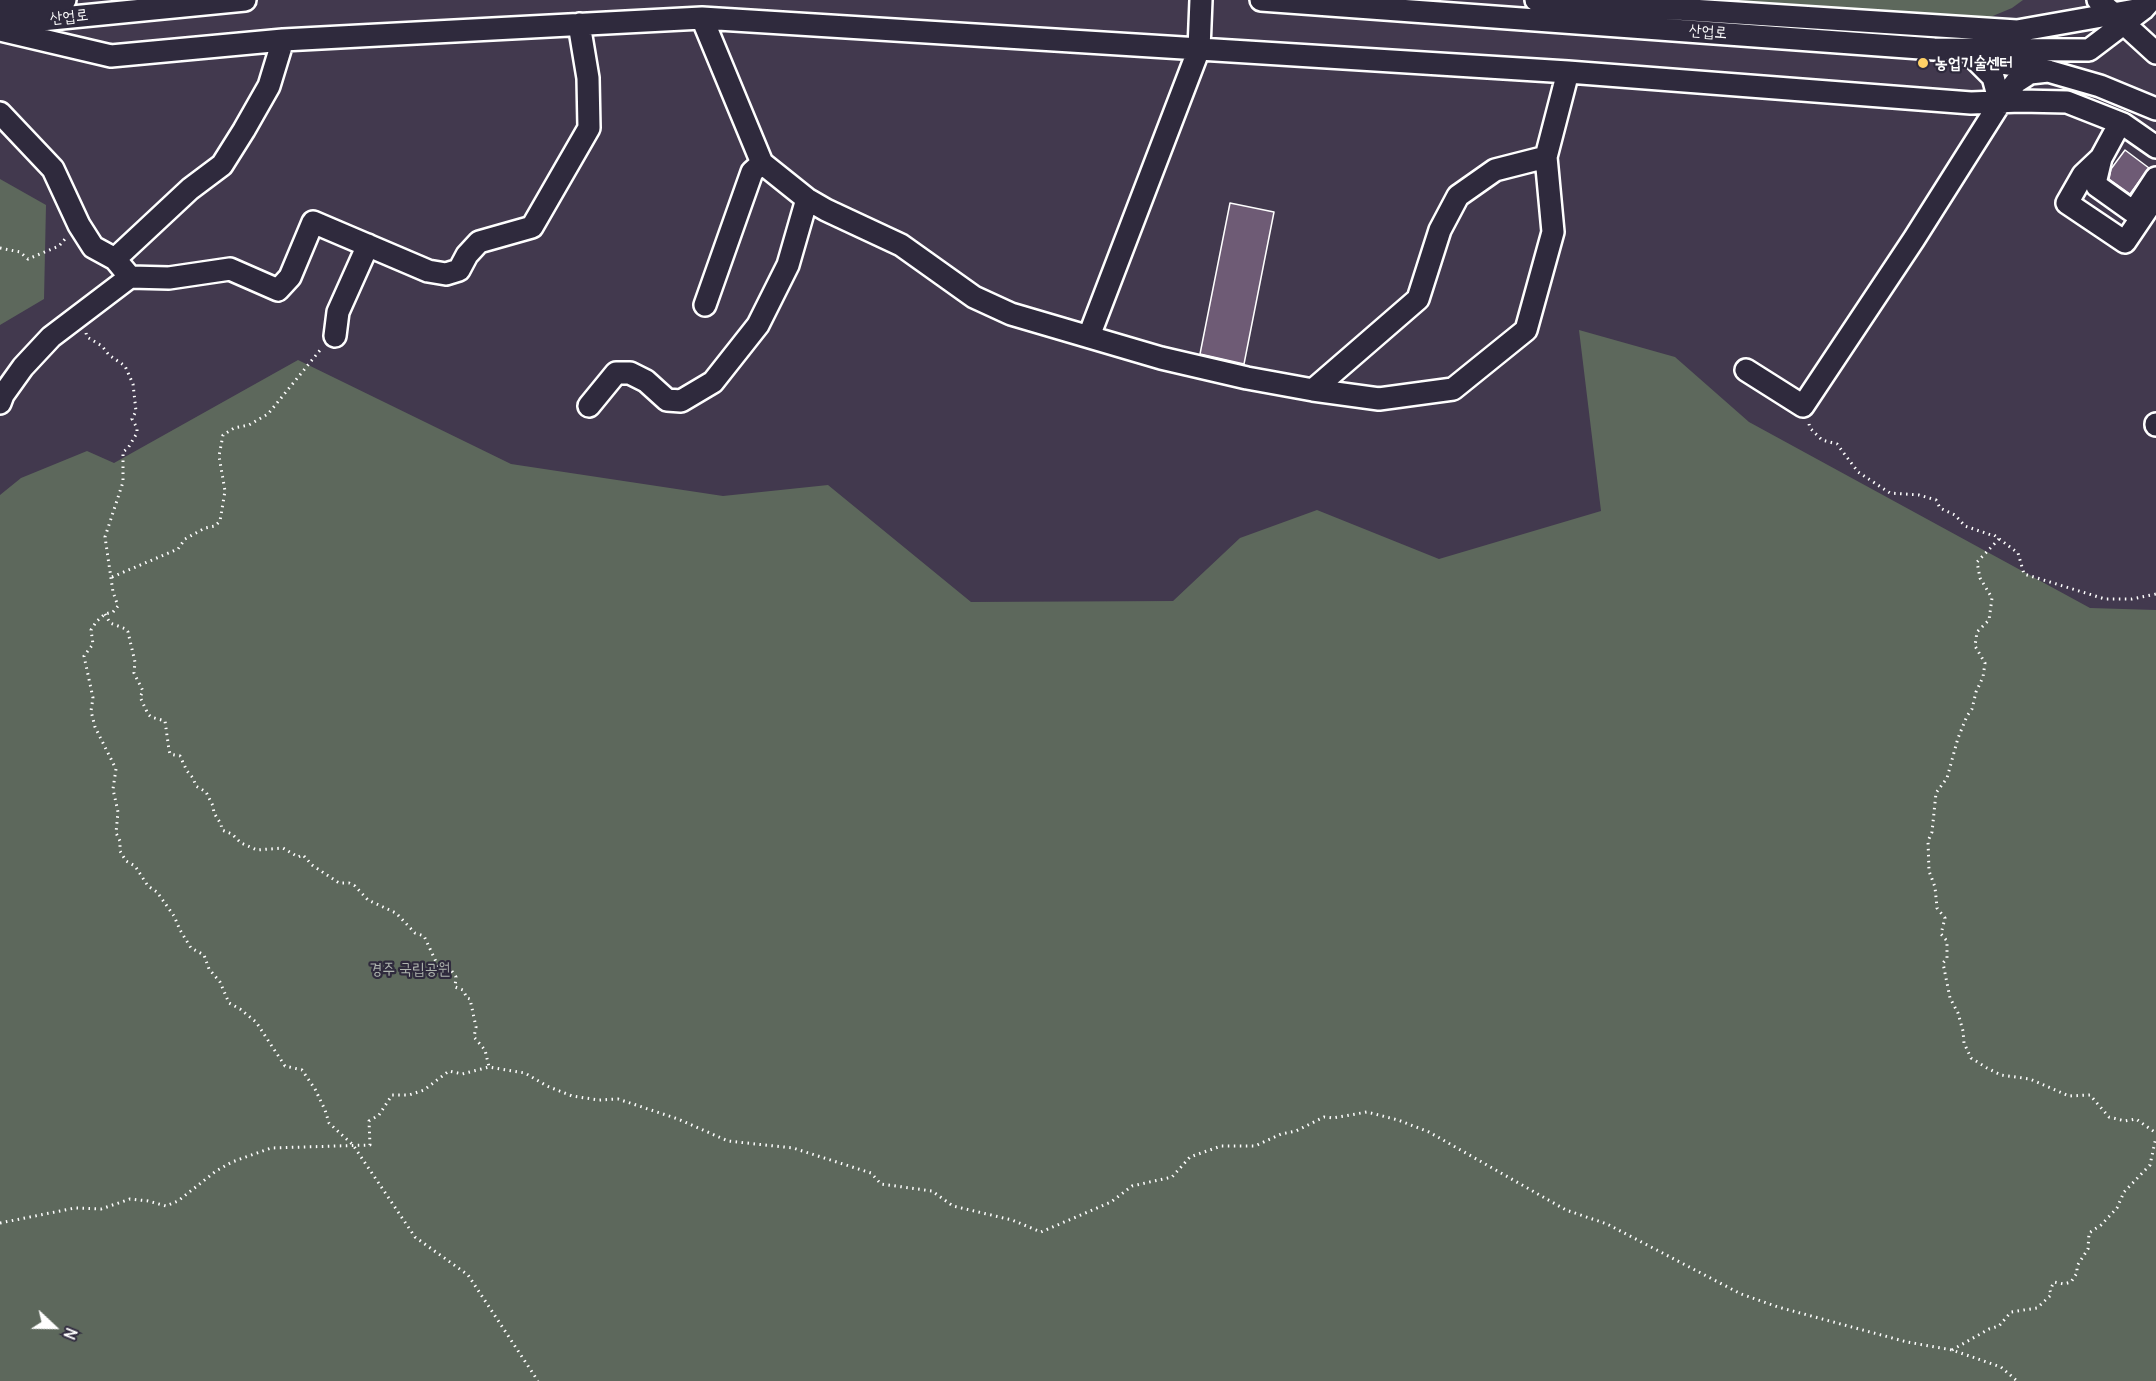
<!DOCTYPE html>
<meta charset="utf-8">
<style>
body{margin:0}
#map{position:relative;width:2156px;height:1381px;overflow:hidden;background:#42394e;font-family:Delius,sans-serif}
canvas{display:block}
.north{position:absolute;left:24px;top:1297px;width:60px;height:60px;-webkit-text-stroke:4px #2f2a3d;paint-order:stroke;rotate:112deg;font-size:16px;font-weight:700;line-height:24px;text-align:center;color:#fff}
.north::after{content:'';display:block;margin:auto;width:21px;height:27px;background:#fff;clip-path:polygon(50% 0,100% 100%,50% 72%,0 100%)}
</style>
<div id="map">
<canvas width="2156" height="1381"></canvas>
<div class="north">N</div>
</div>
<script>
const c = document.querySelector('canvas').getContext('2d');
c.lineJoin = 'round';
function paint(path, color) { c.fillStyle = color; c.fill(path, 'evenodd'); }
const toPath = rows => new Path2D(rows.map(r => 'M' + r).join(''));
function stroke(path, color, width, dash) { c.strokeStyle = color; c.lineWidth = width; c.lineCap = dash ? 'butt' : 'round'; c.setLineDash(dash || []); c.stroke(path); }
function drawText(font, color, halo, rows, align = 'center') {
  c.font = font + ' Delius,"Poor Story",sans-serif'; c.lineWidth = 4.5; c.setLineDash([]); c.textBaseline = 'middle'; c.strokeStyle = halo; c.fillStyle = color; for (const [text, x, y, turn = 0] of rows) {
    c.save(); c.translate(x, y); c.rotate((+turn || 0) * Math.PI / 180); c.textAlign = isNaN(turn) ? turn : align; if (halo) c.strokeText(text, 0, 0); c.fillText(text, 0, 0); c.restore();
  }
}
const green = toPath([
 [1663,0,2023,0,2012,8,1988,18],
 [0,179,46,205,44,299,0,325],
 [1579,330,1675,357,1749,422,2090,608,2156,610,2156,1381,0,1381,0,495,21,478,87,451,114,463,298,360,511,464,723,496,828,485,971,602,1173,601,1240,538,1317,510,1439,559,1601,511]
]);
const building = toPath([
 [2125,150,2149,168,2130,194,2109,179,2111,169,2125,150],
 [1230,203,1274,212,1244,364,1200,354,1230,203]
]);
const path = toPath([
 [0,248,20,252,28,259,59,246,65,239],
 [86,333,87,337,102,346,109,355,125,366,133,384,136,411,132,419,137,428,137,433,128,448,123,452,123,482,105,537,113,592,118,606,113,612,105,614,96,622,91,630,93,644,84,656,93,698,91,711,95,727,116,769,113,789,118,812,116,833,120,841,120,851,126,861,135,866,148,886,157,892,174,916,180,930,191,948,204,955,209,969,220,982,229,1003,240,1009,256,1022,285,1066,302,1070,315,1089,325,1110,329,1123,353,1145,415,1237,468,1275,538,1381],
 [1809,424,1810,428,1822,440,1837,444,1858,472,1890,493,1919,495,1936,500,1940,508,1955,515,1965,526,1991,535,1994,535,2018,553,2024,574,2105,599,2132,599,2156,594],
 [1999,539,1977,562,1980,578,1992,598,1989,620,1977,632,1975,646,1985,663,1983,677,1976,692,1972,709,1967,716,1958,738,1947,778,1936,793,1932,832,1928,841,1929,871,1935,887,1937,908,1945,918,1941,934,1947,941,1947,958,1943,963,1950,998,1958,1013,1963,1031,1964,1043,1971,1058,1987,1068,2001,1075,2030,1079,2069,1096,2090,1095,2109,1117,2125,1121,2136,1119,2156,1133],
 [112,577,178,549,185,539,205,528,215,526,220,521,225,491,219,456,223,435,234,428,249,425,268,414,321,349],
 [105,614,110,623,126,629,128,632,135,662,134,673,143,691,140,697,148,714,151,717,165,721,169,750,170,754,180,756,187,771,193,778,196,786,206,792,213,806,214,813,221,824,222,830,232,834,241,843,257,850,283,848,298,857,303,855,312,865,339,883,349,883,355,886,368,900,396,913,415,933,424,936,438,966,441,968,449,967,456,977,455,987,463,990,467,998,470,999,476,1027,474,1037,485,1050,489,1067],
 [0,1223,75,1208,101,1209,130,1199,148,1201,166,1206,178,1201,216,1171,232,1162,271,1148,370,1145,369,1121,379,1115,392,1095,409,1095,424,1090,449,1071,462,1074,489,1067,525,1073,547,1086,572,1096,599,1100,618,1099,678,1119,728,1141,793,1148,871,1173,881,1184,932,1191,953,1206,1012,1220,1041,1232,1111,1202,1132,1186,1172,1177,1190,1157,1221,1146,1255,1146,1281,1134,1296,1131,1324,1117,1333,1118,1367,1112,1398,1120,1429,1132,1566,1210,1607,1224,1741,1294,1778,1307,1907,1342,1952,1350,2001,1367,2017,1381],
 [1952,1350,1989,1329,1999,1326,2011,1312,2037,1308,2051,1295,2050,1290,2054,1282,2064,1284,2071,1282,2077,1273,2077,1266,2088,1249,2089,1233,2101,1225,2117,1208,2124,1192,2150,1165,2156,1137]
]);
const minor = toPath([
 [1261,0,1934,49,2089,50,2143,9,2151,0],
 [1536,0,2017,31,2136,10],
 [2098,0,2156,53],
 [0,6,65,0],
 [702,18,762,163,807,199,826,210,901,245,974,297,1011,314,1161,358,1247,378,1313,390,1418,299,1440,230,1458,196,1495,170,1546,157,1568,72],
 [0,24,245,0],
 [0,30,111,56,283,40,702,18,1568,72,1971,103,2020,101,2067,102,2123,124,2156,147],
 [283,40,269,86,244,130,222,165,190,189,115,259,130,277,169,278,230,269,278,290,290,277,313,222,428,271,446,274,459,270,467,255,479,242,532,227,589,128,588,78,579,24],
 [1974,58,1993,77,2000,103],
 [1984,60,2048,71,2100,86,2156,109],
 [0,113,53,169,79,225,93,247,115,259],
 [2120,123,2101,158,2083,175,2067,203,2125,242,2156,196],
 [2101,158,2096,179,2097,186,2132,211,2135,210,2156,178],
 [705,305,752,172,762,163],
 [335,336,338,312,368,245],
 [1089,336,1199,49,1201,0],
 [1746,370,1803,406,1914,239,2000,103,2016,82,2030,73,2048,71],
 [1313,390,1379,399,1453,389,1526,330,1553,232,1546,157],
 [0,403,3,395,23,367,51,337,130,277],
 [589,406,616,373,630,373,646,381,667,400,681,401,713,382,758,325,788,265,807,199],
 [2156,424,2156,425]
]);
const markers = [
 [1923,63,6,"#ffd166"]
];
const streetNames = [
 ["산업로",69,17,-6],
 ["산업로",1708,32,4]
];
const poiNames = [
 ["농업기술센터",1935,63]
];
const parkNames = [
 ["경주 국립공원",410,969]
];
paint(green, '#5d685c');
paint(building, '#6e5b75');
stroke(building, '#fff', 1.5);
stroke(minor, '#fff', 26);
stroke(path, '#fff', 3, [1.5, 4.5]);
stroke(minor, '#2f2a3d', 21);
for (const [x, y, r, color] of markers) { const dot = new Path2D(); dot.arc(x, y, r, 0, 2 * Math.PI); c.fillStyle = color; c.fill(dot); stroke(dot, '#2f2a3d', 2); }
drawText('16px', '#fff', '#2f2a3d', streetNames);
drawText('bold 16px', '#fff', '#2f2a3d', poiNames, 'left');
drawText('16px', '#aeb4ae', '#2f2a3d', parkNames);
</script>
